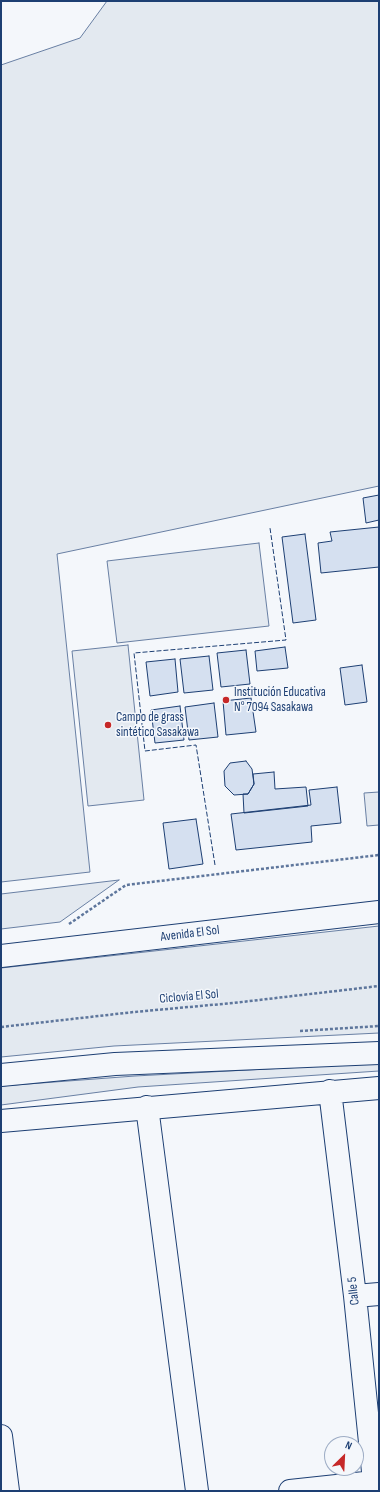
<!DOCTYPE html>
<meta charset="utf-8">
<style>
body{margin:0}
#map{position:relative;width:380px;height:1492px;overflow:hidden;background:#f4f7fb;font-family:"Sofia Sans Condensed",sans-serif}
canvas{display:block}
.frame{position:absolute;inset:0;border:2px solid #1d3f73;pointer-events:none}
.north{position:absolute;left:324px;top:1436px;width:40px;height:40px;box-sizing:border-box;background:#f4f7fb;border:1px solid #9eadc5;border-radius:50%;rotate:24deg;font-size:11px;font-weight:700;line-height:16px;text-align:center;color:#1d3f73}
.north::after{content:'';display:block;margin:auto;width:14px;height:18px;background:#c62828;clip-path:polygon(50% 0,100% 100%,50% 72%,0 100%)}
</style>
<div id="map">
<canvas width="380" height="1492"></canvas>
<div class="frame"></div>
<div class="north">N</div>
</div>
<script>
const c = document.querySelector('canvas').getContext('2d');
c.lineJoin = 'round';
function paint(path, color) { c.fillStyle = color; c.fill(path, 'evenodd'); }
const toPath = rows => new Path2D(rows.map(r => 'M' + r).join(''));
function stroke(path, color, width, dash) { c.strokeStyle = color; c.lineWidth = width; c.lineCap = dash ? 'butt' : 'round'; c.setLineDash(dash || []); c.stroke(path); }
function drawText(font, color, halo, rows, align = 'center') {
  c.font = font + ' "Sofia Sans Condensed",sans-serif'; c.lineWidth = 3; c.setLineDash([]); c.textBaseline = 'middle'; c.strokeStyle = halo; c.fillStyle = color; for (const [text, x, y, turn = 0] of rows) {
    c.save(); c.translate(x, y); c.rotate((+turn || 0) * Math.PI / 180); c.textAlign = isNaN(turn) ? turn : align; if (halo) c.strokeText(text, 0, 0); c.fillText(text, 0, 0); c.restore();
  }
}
const green = toPath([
 [107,1,379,1,379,486,57,554,90,872,1,882,1,65,80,38,107,1],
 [259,543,269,626,117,643,107,561,259,543],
 [128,645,144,800,88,806,72,651,128,645],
 [379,792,379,825,367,826,364,793,379,792],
 [119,880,60,922,1,929,1,894,119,880],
 [379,926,379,1033,114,1046,1,1057,1,968,379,926],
 [379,1063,379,1071,138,1087,1,1105,1,1086,135,1076,379,1063]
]);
const building = toPath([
 [379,495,379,520,366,523,363,498,379,495],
 [379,527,379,567,321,573,318,543,332,541,330,532,379,527],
 [305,534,316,620,293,623,282,537,305,534],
 [285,647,288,668,257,671,255,651,285,647],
 [246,650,250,684,221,687,217,653,246,650],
 [209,656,213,690,184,693,180,659,209,656],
 [175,659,178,692,150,696,146,662,175,659],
 [362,665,367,702,345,705,340,668,362,665],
 [251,698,256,732,226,735,223,701,251,698],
 [214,703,218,737,189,740,185,707,214,703],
 [180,706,184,740,155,743,151,710,180,706],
 [246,761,252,769,254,784,248,794,234,795,225,786,224,771,230,763,246,761],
 [274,772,275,789,306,787,308,806,244,813,243,794,248,794,254,784,253,774,274,772],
 [337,787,341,823,311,826,312,842,236,850,231,814,311,805,309,790,337,787],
 [196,819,203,864,169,869,163,823,196,819]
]);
const path = toPath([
 [69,924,126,885,379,855],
 [1,1027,134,1012,233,1003,379,986],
 [300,1031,379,1026]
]);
const minor = toPath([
 [330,1091,355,1296,375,1491],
 [147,1107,197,1491],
 [1,1121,379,1088],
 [355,1296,379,1294],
 [1,1436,8,1491],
 [290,1491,374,1482]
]);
const major = toPath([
 [1,956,379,912],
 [1,1075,115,1064,379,1053]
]);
const fence = toPath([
 [215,865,196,745,145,751,134,653,286,640,270,528]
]);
const markers = [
 [226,700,4,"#c62828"],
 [108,725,4,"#c62828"]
];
const poiNames = [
 ["Institución Educativa",234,693],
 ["N° 7094 Sasakawa",234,708],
 ["Campo de grass",116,718],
 ["sintético Sasakawa",116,733]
];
const streetNames = [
 ["Avenida El Sol",190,934,-7],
 ["Ciclovía El Sol",189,997,-5],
 ["Calle 5",354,1291,-96]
];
paint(green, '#e3e9f0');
stroke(green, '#687fa3', 1);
paint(building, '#d5e0f0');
stroke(building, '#1d3f73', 1);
stroke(minor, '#1d3f73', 24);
stroke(major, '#1d3f73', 24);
stroke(path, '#5e769c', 2.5, [3, 2]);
stroke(minor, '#f4f7fb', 22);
stroke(major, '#f4f7fb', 22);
stroke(fence, '#1d3f73', 1, [5, 2]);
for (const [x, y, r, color] of markers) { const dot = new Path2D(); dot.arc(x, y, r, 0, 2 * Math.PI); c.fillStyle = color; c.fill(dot); stroke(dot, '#f4f7fb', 1.5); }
drawText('13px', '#1d3f73', '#f4f7fb', poiNames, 'left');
drawText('13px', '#1d3f73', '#f4f7fb', streetNames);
</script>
